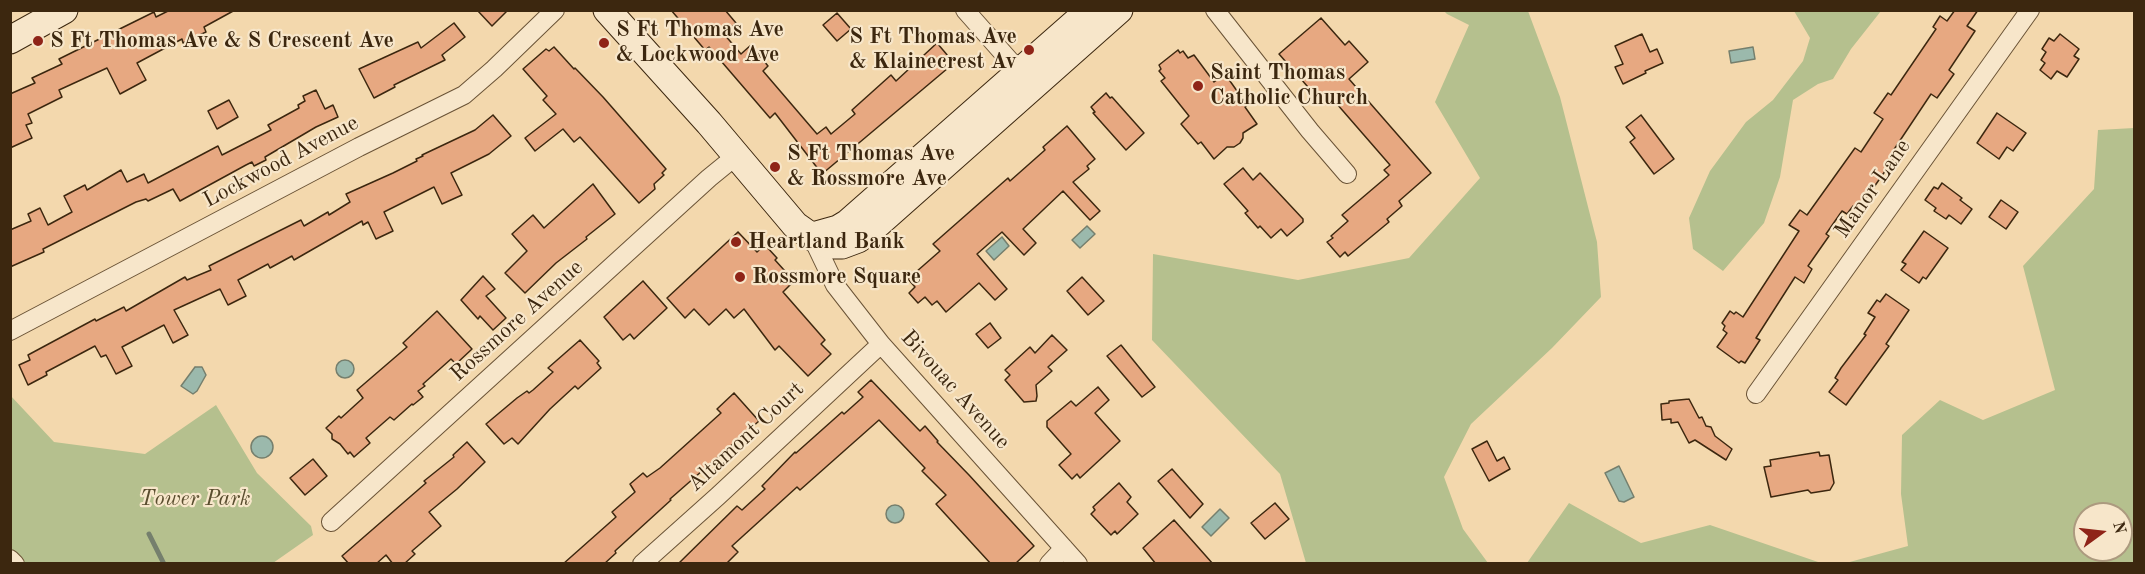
<!DOCTYPE html>
<style>
body{margin:0}
#map{position:relative;width:2145px;height:574px;overflow:hidden;background:#f3d8ad;font-family:"Old Standard TT",serif}
canvas{display:block}
.frame{position:absolute;inset:0;border:12px solid #3c270f;pointer-events:none}
.north{position:absolute;left:2073px;top:502px;width:60px;height:60px;box-sizing:border-box;background:#f7e6ca;border:2px solid #ac9a7f;border-radius:50%;rotate:75deg;font-size:16px;font-weight:700;line-height:24px;text-align:center;color:#3c270f}
.north::after{content:'';display:block;margin:auto;width:21px;height:27px;background:#8f2418;clip-path:polygon(50% 0,100% 100%,50% 72%,0 100%)}
</style>
<div id="map">
<canvas width="2145" height="574"></canvas>
<div class="frame"></div>
<div class="north">N</div>
</div>
<script>
const c = document.querySelector('canvas').getContext('2d');
c.lineJoin = 'round';
function paint(path, color) { c.fillStyle = color; c.fill(path, 'evenodd'); }
const toPath = rows => new Path2D(rows.map(r => 'M' + r).join(''));
function stroke(path, color, width, dash) { c.strokeStyle = color; c.lineWidth = width; c.lineCap = dash ? 'butt' : 'round'; c.setLineDash(dash || []); c.stroke(path); }
function drawText(font, color, halo, rows, align = 'center') {
  c.font = font + ' "Old Standard TT",serif'; c.lineWidth = 4.5; c.setLineDash([]); c.textBaseline = 'middle'; c.strokeStyle = halo; c.fillStyle = color; for (const [text, x, y, turn = 0] of rows) {
    c.save(); c.translate(x, y); c.rotate((+turn || 0) * Math.PI / 180); c.textAlign = isNaN(turn) ? turn : align; if (halo) c.strokeText(text, 0, 0); c.fillText(text, 0, 0); c.restore();
  }
}
const green = toPath([
 [1444,11,1528,11,1560,97,1597,242,1601,297,1552,348,1471,424,1444,477,1463,529,1488,563,1306,563,1280,474,1152,340,1153,254,1298,280,1409,258,1480,178,1435,102,1469,25,1447,14],
 [1794,11,1881,11,1851,49,1833,79,1818,84,1793,100,1780,177,1764,223,1723,271,1693,249,1689,218,1710,171,1746,122,1773,100,1803,61,1810,38],
 [2134,128,2134,563,1846,563,1908,546,1901,494,1902,435,1940,400,1983,420,2055,390,2023,266,2094,189,2098,130],
 [2085,514,2121,514,2121,550,2085,550],
 [10,395,54,442,145,454,216,405,257,473,311,526,313,535,273,563,11,563],
 [1569,503,1641,543,1710,525,1821,563,1527,563]
]);
const water = toPath([
 [1753,47,1755,59,1731,63,1729,51,1753,47],
 [1087,226,1095,234,1080,248,1072,240,1087,226],
 [1002,237,1009,246,994,260,986,251,1002,237],
 '336 369a9 9 0 1 1 18 0a9 9 0 1 1-18 0Z',
 [195,367,202,367,206,375,197,391,193,394,181,386,195,367],
 '251 447a11 11 0 1 1 22 0a11 11 0 1 1-22 0Z',
 [1619,466,1634,497,1624,502,1619,501,1605,473,1619,466],
 '886 514a9 9 0 1 1 18 0a9 9 0 1 1-18 0Z',
 [1220,509,1229,518,1211,536,1202,527,1220,509]
]);
const stream = toPath([
 [149,534,164,564]
]);
const building = toPath([
 [170,10,235,10,204,27,206,32,183,43,182,39,137,63,146,80,120,94,107,68,59,90,62,97,28,114,32,123,26,125,32,138,10,148,10,94,35,83,32,78,62,64,59,59,154,12,156,17,170,10],
 [477,10,508,10,492,26,477,10],
 [671,10,725,10,736,23,724,34,741,54,751,45,768,66,763,71,817,134,826,127,831,134,855,114,852,110,891,75,896,81,937,43,954,63,822,174,775,113,770,118,709,47,705,50,671,10],
 [1955,10,1978,10,1967,26,1975,31,1949,70,1954,74,1937,98,1931,94,1893,151,1897,154,1858,210,1853,206,1847,214,1842,211,1826,234,1829,236,1808,266,1812,269,1804,283,1795,277,1756,338,1760,340,1745,363,1741,361,1739,363,1717,347,1727,333,1723,330,1725,326,1722,323,1730,311,1734,314,1736,312,1743,317,1799,231,1789,225,1800,210,1807,215,1855,148,1861,152,1883,119,1874,113,1888,93,1891,95,1936,29,1933,27,1940,16,1947,21,1955,10],
 [837,13,851,29,837,41,823,25,837,13],
 [1321,18,1345,45,1349,41,1368,62,1349,79,1431,173,1399,201,1402,206,1387,219,1389,222,1348,256,1345,252,1340,257,1327,242,1333,238,1331,236,1348,221,1342,215,1389,175,1384,170,1390,165,1330,96,1322,103,1279,54,1321,18],
 [454,23,465,37,442,55,445,60,394,85,395,87,374,98,359,69,418,42,421,48,454,23],
 [1642,34,1650,52,1657,49,1663,63,1645,71,1646,73,1623,84,1615,67,1623,64,1615,46,1642,34],
 [2060,34,2079,49,2074,56,2079,59,2067,77,2057,71,2051,79,2040,70,2045,63,2041,60,2046,52,2042,49,2049,38,2054,41,2060,34],
 [554,47,574,69,575,68,603,97,666,169,662,173,664,175,654,184,655,189,639,203,580,137,574,142,563,129,535,151,525,138,556,114,543,100,547,96,523,69,546,49,549,51,554,47],
 [1178,50,1180,53,1183,51,1188,58,1194,55,1214,82,1225,74,1247,105,1245,107,1257,124,1243,133,1243,138,1240,143,1234,147,1227,147,1214,159,1201,142,1198,144,1181,124,1189,116,1161,81,1165,78,1159,71,1161,69,1159,65,1178,50],
 [316,90,325,109,333,105,338,117,316,127,265,157,266,160,254,166,252,162,246,165,180,201,173,189,148,201,146,199,136,202,43,249,44,252,10,267,10,230,31,221,28,214,40,208,48,225,72,212,64,196,85,185,87,190,121,170,127,182,144,174,148,183,218,146,222,155,271,130,268,125,299,108,298,105,305,101,303,96,316,90],
 [1106,93,1110,98,1112,97,1144,133,1126,150,1093,113,1095,112,1091,107,1106,93],
 [229,100,238,117,217,129,208,111,229,100],
 [1997,113,2026,133,2013,151,2007,147,1999,159,1977,143,1997,113],
 [493,115,511,136,489,154,451,173,462,195,442,204,434,187,384,212,393,231,376,239,368,222,363,225,362,221,294,260,292,256,270,268,268,264,238,280,246,296,228,305,220,289,174,310,188,335,173,343,164,325,122,347,132,366,116,374,106,355,101,357,95,346,46,372,47,375,28,385,19,365,30,360,28,355,95,319,96,321,124,307,126,311,185,277,187,280,211,270,209,266,301,220,304,226,328,212,329,215,350,202,346,194,393,173,417,161,416,159,423,156,422,155,475,130,493,115],
 [1641,115,1674,159,1654,174,1630,142,1635,138,1626,127,1641,115],
 [1067,126,1095,159,1087,166,1089,169,1073,182,1100,211,1090,220,1063,191,1023,229,1036,243,1024,255,1002,232,977,254,1007,289,995,300,979,283,946,312,937,301,932,305,925,297,918,303,909,293,915,287,908,279,940,251,933,244,1008,178,1010,181,1045,150,1043,147,1067,126],
 [1243,168,1253,180,1260,173,1303,219,1303,222,1287,236,1281,229,1271,238,1260,226,1258,228,1245,213,1248,211,1224,184,1243,168],
 [1942,183,1962,198,1960,200,1972,209,1961,224,1949,215,1946,219,1934,211,1936,208,1925,200,1934,187,1938,189,1942,183],
 [593,184,615,214,586,237,587,239,556,263,525,293,505,273,527,251,512,234,533,215,544,228,593,184],
 [2001,200,2018,212,2006,229,1989,217,2001,200],
 [1924,231,1948,248,1926,279,1923,277,1919,283,1901,270,1906,264,1902,262,1924,231],
 [738,232,757,252,765,245,777,258,775,260,794,281,783,292,825,340,821,344,831,354,808,376,779,346,775,350,744,309,734,318,726,309,709,325,694,309,685,318,667,298,738,232],
 [483,276,495,289,486,296,506,318,493,330,480,316,478,319,461,300,483,276],
 [1082,277,1104,301,1088,315,1067,291,1082,277],
 [643,281,667,308,634,339,630,334,623,340,604,317,643,281],
 [1886,294,1909,310,1886,344,1889,346,1846,405,1829,392,1838,380,1835,378,1841,368,1866,335,1864,334,1875,317,1868,313,1877,300,1880,302,1886,294],
 [437,311,472,349,456,364,451,359,423,384,425,386,418,391,423,397,413,405,412,404,394,420,390,417,366,438,370,443,354,457,350,452,348,454,340,444,332,439,332,434,326,428,339,416,341,418,363,398,357,390,407,347,403,343,437,311],
 [990,323,1001,338,988,348,976,334,990,323],
 [1052,335,1067,350,1048,367,1052,371,1036,385,1037,396,1036,401,1024,402,1005,380,1010,375,1005,370,1030,347,1035,353,1052,335],
 [580,340,599,361,597,363,601,368,578,389,575,386,550,409,518,444,512,438,504,444,486,424,517,398,527,391,529,393,533,390,553,372,548,368,580,340],
 [1121,345,1155,387,1142,397,1107,356,1121,345],
 [871,380,917,428,920,431,925,426,938,441,937,442,969,475,1034,546,1015,564,991,564,936,504,946,495,922,471,925,468,879,420,800,490,797,487,732,546,738,552,726,564,678,564,737,506,742,510,765,489,762,486,795,452,796,453,842,412,844,414,863,397,858,392,871,380],
 [1098,387,1109,400,1095,413,1120,441,1080,478,1077,474,1072,479,1059,465,1071,454,1047,427,1047,421,1071,401,1076,406,1098,387],
 [734,393,759,421,670,499,671,500,615,551,616,553,604,564,563,564,616,517,612,512,635,492,630,484,643,473,647,477,660,468,721,413,717,409,734,393],
 [1689,399,1699,418,1702,417,1706,426,1711,427,1715,436,1732,449,1726,460,1695,440,1689,443,1678,422,1671,423,1671,419,1662,420,1661,404,1669,403,1669,401,1689,399],
 [1487,441,1497,461,1504,457,1510,469,1489,481,1472,449,1487,441],
 [467,442,485,462,457,489,429,512,441,526,412,551,415,554,404,564,393,564,386,555,376,564,349,564,342,556,426,483,424,481,454,457,453,455,467,442],
 [1819,452,1820,456,1829,455,1834,483,1830,490,1811,493,1808,490,1771,497,1764,467,1771,466,1770,460,1819,452],
 [313,459,327,476,305,495,290,478,313,459],
 [1172,469,1203,504,1190,518,1158,481,1172,469],
 [1119,483,1131,497,1127,502,1138,514,1117,534,1115,531,1111,535,1091,514,1095,510,1093,507,1119,483],
 [1275,503,1289,519,1265,539,1251,523,1275,503],
 [1174,520,1213,564,1156,564,1143,548,1174,520]
]);
const minor = toPath([
 [965,10,1026,79],
 [1215,10,1310,131,1347,174],
 [812,237,835,285,881,344,1078,564],
 [10,331,359,147,464,95,494,69,555,10],
 [1756,394,2030,10],
 [331,522,709,178,736,156],
 [10,559,15,564],
 [642,564,718,496,881,344],
 [1049,564,1064,548]
]);
const secondary = toPath([
 [607,10,709,123,795,225,812,237,829,245,842,245,858,239,872,229,1119,10],
 [10,40,64,10],
 [813,236,838,229,848,223,1090,10]
]);
const markers = [
 [38,41,6,"#8f2418"],
 [604,43,6,"#8f2418"],
 [1029,50,6,"#8f2418"],
 [1198,86,6,"#8f2418"],
 [775,167,6,"#8f2418"],
 [736,242,6,"#8f2418"],
 [740,277,6,"#8f2418"]
];
const poiNames = [
 ["S Ft Thomas Ave",616,30],
 ["& Lockwood Ave",616,55],
 ["S Ft Thomas Ave",1017,37,"right"],
 ["& Klainecrest Av",1017,62,"right"],
 ["S Ft Thomas Ave & S Crescent Ave",50,41],
 ["Saint Thomas",1210,73],
 ["Catholic Church",1210,98],
 ["S Ft Thomas Ave",787,154],
 ["& Rossmore Ave",787,179],
 ["Heartland Bank",748,242],
 ["Rossmore Square",752,277]
];
const streetNames = [
 ["Lockwood Avenue",281,162,-28],
 ["Manor Lane",1873,189,-55],
 ["Rossmore Avenue",517,321,-42],
 ["Bivouac Avenue",955,390,48],
 ["Altamont Court",746,437,-43]
];
const parkNames = [
 ["Tower Park",195,499]
];
paint(green, '#b5c08e');
paint(water, '#9bb9ac');
stroke(water, '#757f6d', 1.5);
stroke(stream, '#757f6d', 5);
paint(building, '#e7a881');
stroke(building, '#3c270f', 1.5);
stroke(minor, '#6a5336', 20);
stroke(secondary, '#3c270f', 29);
stroke(minor, '#f7e6ca', 18);
stroke(secondary, '#f7e6ca', 27);
for (const [x, y, r, color] of markers) { const dot = new Path2D(); dot.arc(x, y, r, 0, 2 * Math.PI); c.fillStyle = color; c.fill(dot); stroke(dot, '#f7e6ca', 2); }
drawText('bold 22px', '#3c270f', '#f7e6ca', poiNames, 'left');
drawText('22px', '#3c270f', '#f7e6ca', streetNames);
drawText('italic 22px', '#5a4d2f', '#f7e6ca', parkNames);
</script>
